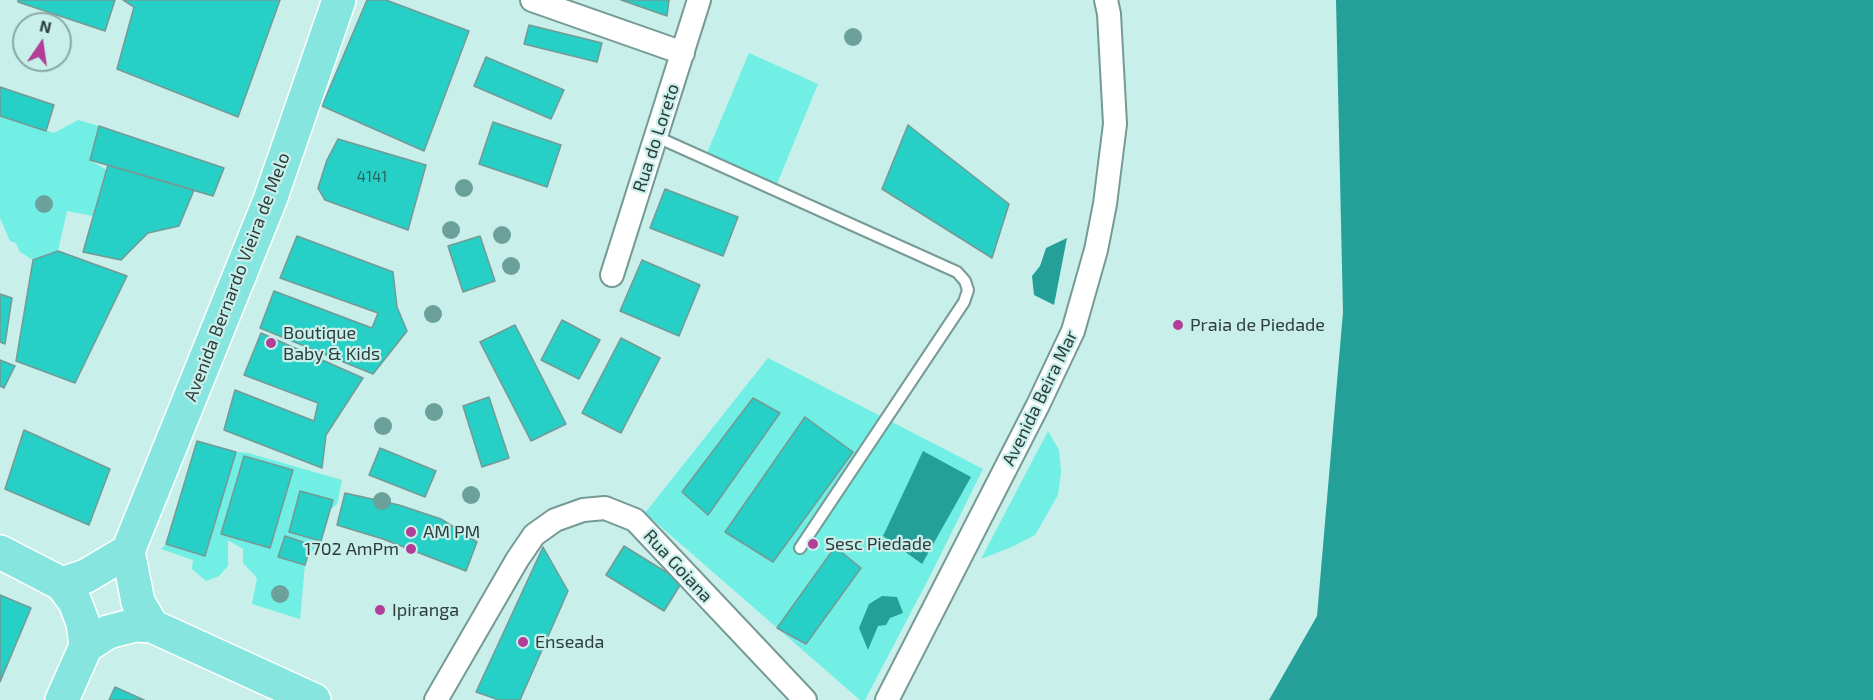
<!DOCTYPE html>
<style>
body{margin:0}
#map{position:relative;width:1873px;height:700px;overflow:hidden;background:#c8efea;font-family:"Exo 2",sans-serif}
canvas{display:block}
.north{position:absolute;left:12px;top:12px;width:60px;height:60px;box-sizing:border-box;background:#c8efea;border:2px solid #8aa8a4;border-radius:50%;rotate:13deg;font-size:16px;font-weight:700;line-height:24px;text-align:center;color:#2e3d3c}
.north::after{content:'';display:block;margin:auto;width:21px;height:27px;background:#b23e97;clip-path:polygon(50% 0,100% 100%,50% 72%,0 100%)}
</style>
<div id="map">
<canvas width="1873" height="700"></canvas>
<div class="north">N</div>
</div>
<script>
const c = document.querySelector('canvas').getContext('2d');
c.lineJoin = 'round';
function paint(path, color) { c.fillStyle = color; c.fill(path, 'evenodd'); }
const toPath = rows => new Path2D(rows.map(r => 'M' + r).join(''));
function stroke(path, color, width, dash) { c.strokeStyle = color; c.lineWidth = width; c.lineCap = dash ? 'butt' : 'round'; c.setLineDash(dash || []); c.stroke(path); }
function drawText(font, color, halo, rows, align = 'center') {
  c.font = font + ' "Exo 2",sans-serif'; c.lineWidth = 4.5; c.setLineDash([]); c.textBaseline = 'middle'; c.strokeStyle = halo; c.fillStyle = color; for (const [text, x, y, turn = 0] of rows) {
    c.save(); c.translate(x, y); c.rotate((+turn || 0) * Math.PI / 180); c.textAlign = isNaN(turn) ? turn : align; if (halo) c.strokeText(text, 0, 0); c.fillText(text, 0, 0); c.restore();
  }
}
const green = toPath([
 [749,53,818,84,777,184,707,153],
 [0,116,54,133,78,120,99,126,90,160,107,170,93,216,67,211,58,251,33,260,20,252,16,243,10,241,0,218],
 [768,358,983,469,931,574,865,700,860,700,645,513],
 [1048,431,1059,450,1061,472,1058,495,1035,535,1014,546,981,559],
 [236,452,248,453,342,480,337,504,330,510,321,541,308,556,305,565,300,619,252,604,257,578,243,563,243,549,228,540,228,566,219,576,206,581,192,569,193,560,161,549,166,544,206,556]
]);
const water = toPath([
 [1336,0,1873,0,1873,700,1269,700,1317,616,1343,312],
 [1067,238,1054,305,1034,295,1032,276,1040,266,1046,248],
 [923,451,971,477,922,564,883,536],
 [882,596,897,597,903,613,890,618,886,625,878,626,868,650,859,628,869,604]
]);
const building = toPath([
 [18,0,115,0,105,31,18,2,18,0],
 [123,0,280,0,238,117,117,69,134,7,123,0],
 [367,0,386,0,469,31,424,151,322,106,367,0],
 [621,0,669,0,667,16,621,0],
 [529,25,602,43,597,62,524,44,529,25],
 [486,57,564,90,551,119,474,86,486,57],
 [0,87,54,105,46,131,0,116,0,87],
 [493,122,561,145,547,187,479,164,493,122],
 [908,125,1009,204,992,258,882,189,908,125],
 [99,126,224,168,213,196,90,160,99,126],
 [338,139,426,165,408,230,325,200,318,188,327,160,338,139],
 [108,165,194,190,179,226,148,233,121,260,83,252,108,165],
 [665,189,738,217,723,256,650,228,665,189],
 [297,236,393,272,397,307,407,331,373,374,260,328,274,291,372,328,378,313,280,278,297,236],
 [480,236,495,281,463,292,448,246,480,236],
 [58,251,127,276,75,383,16,361,33,260,58,251],
 [642,260,700,285,679,336,620,311,642,260],
 [0,294,12,298,5,344,0,342,0,294],
 [562,320,600,340,579,379,541,360,562,320],
 [515,325,566,424,531,441,480,342,515,325],
 [261,333,363,378,326,435,322,468,224,430,235,390,314,421,318,403,244,375,261,333],
 [621,338,660,358,621,433,582,413,621,338],
 [0,360,15,366,4,388,0,386,0,360],
 [489,397,509,458,482,467,463,406,489,397],
 [753,398,780,413,708,515,682,492,753,398],
 [805,417,853,452,773,562,725,532,805,417],
 [24,430,110,469,89,525,5,489,24,430],
 [197,441,236,452,205,556,166,544,197,441],
 [380,448,436,471,425,497,369,475,380,448],
 [244,456,293,470,270,548,221,534,244,456],
 [300,491,333,500,321,541,289,532,300,491],
 [345,493,399,505,441,519,477,542,466,571,383,539,337,525,345,493],
 [285,536,311,545,305,565,278,557,285,536],
 [624,546,682,582,664,611,606,575,624,546],
 [543,547,568,591,520,700,499,700,476,692,543,547],
 [835,547,861,568,806,644,777,628,835,547],
 [0,595,31,608,0,682,0,595],
 [115,687,144,700,109,700,115,687]
]);
const service = toPath([
 [657,137,957,272,965,281,968,290,964,302,800,548]
]);
const minor = toPath([
 [532,0,683,53],
 [612,275,699,0],
 [436,700,517,560,534,535,555,520,583,510,605,508,635,520,805,700],
 [887,700,1038,405,1073,331,1096,250,1105,204,1115,124,1109,14,1106,0]
]);
const primary = toPath([
 [0,552,62,584,75,602,83,623,86,646,62,700],
 [62,584,86,576,128,551],
 [152,626,138,602,128,551,270,200,339,0],
 [86,646,108,632,135,625,152,626,314,700]
]);
const trees = [
 [853,37],
 [464,188],
 [44,204],
 [451,230],
 [502,235],
 [511,266],
 [433,314],
 [434,412],
 [383,426],
 [471,495],
 [382,501],
 [280,594]
];
const markers = [
 [1178,325,6,"#b23e97"],
 [271,343,6,"#b23e97"],
 [411,532,6,"#b23e97"],
 [813,544,6,"#b23e97"],
 [411,549,6,"#b23e97"],
 [380,610,6,"#b23e97"],
 [523,642,6,"#b23e97"]
];
const numberNames = [
 ["4141",372,177]
];
const streetNames = [
 ["Rua do Loreto",656,138,-72],
 ["Avenida Bernardo Vieira de Melo",237,277,-69],
 ["Avenida Beira Mar",1040,398,-64],
 ["Rua Goiana",678,566,47]
];
const poiNames = [
 ["Praia de Piedade",1190,325],
 ["Boutique",283,333],
 ["Baby & Kids",283,354],
 ["AM PM",423,532],
 ["Sesc Piedade",825,544],
 ["1702 AmPm",399,549,"right"],
 ["Ipiranga",392,610],
 ["Enseada",535,642]
];
paint(green, '#71efe5');
paint(water, '#24a098');
paint(building, '#26d0c6');
stroke(building, '#759995', 1.5);
stroke(service, '#769a96', 14);
stroke(minor, '#769a96', 26);
stroke(primary, '#fff', 36);
stroke(service, '#fff', 10);
stroke(minor, '#fff', 22);
stroke(primary, '#86e6df', 33);
c.fillStyle = '#6ca09b';
for (const [x, y] of trees) { c.beginPath(); c.arc(x, y, 9, 0, 2 * Math.PI); c.fill(); }
for (const [x, y, r, color] of markers) { const dot = new Path2D(); dot.arc(x, y, r, 0, 2 * Math.PI); c.fillStyle = color; c.fill(dot); stroke(dot, '#c8efea', 2); }
drawText('15px', '#2c625e', null, numberNames);
drawText('18px', '#2e3d3c', '#c8efea', streetNames);
drawText('18px', '#2e3d3c', '#c8efea', poiNames, 'left');
</script>
